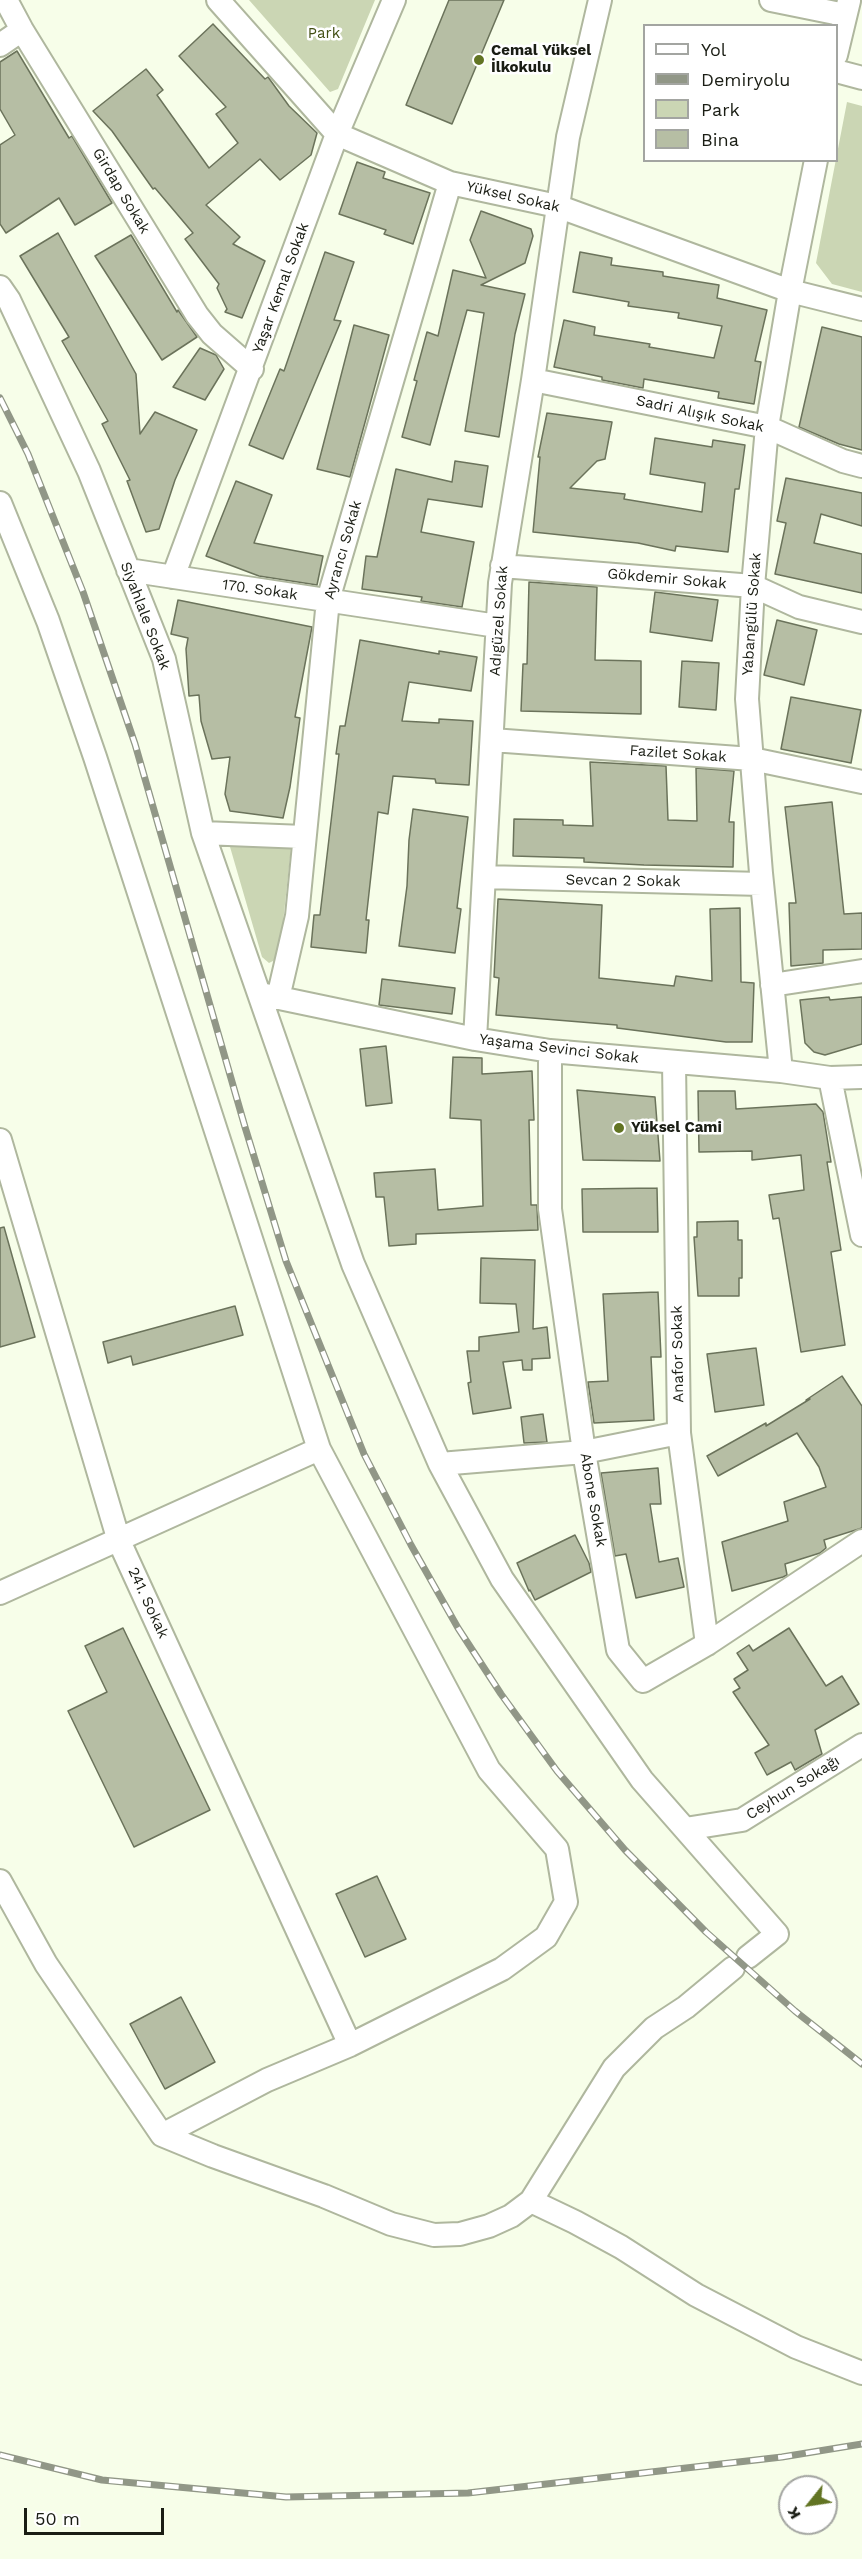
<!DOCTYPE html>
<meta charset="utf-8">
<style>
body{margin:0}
#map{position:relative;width:862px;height:2559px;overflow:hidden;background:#f7fee9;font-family:"Work Sans",sans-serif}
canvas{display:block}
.legend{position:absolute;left:643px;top:24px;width:195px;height:138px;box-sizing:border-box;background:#fff;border:2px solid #a3a5a1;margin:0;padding:8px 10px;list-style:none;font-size:18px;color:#1a1d14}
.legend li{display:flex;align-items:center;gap:12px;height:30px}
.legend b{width:30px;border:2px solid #a3a5a1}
.north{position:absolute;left:778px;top:2475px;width:60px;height:60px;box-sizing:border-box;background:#fff;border:2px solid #a3a5a1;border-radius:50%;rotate:240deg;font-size:16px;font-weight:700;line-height:24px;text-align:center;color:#1a1d14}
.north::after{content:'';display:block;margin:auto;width:21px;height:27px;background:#627423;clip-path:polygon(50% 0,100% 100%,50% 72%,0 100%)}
.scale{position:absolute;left:24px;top:2508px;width:140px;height:27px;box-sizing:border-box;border:3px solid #1a1d14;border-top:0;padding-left:8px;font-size:18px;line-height:21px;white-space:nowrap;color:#1a1d14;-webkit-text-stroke:4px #fff;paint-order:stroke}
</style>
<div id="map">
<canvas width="862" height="2559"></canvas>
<ul class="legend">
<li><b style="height:8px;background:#fff"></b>Yol</li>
<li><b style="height:8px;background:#919787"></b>Demiryolu</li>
<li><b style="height:16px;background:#cbd6b4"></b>Park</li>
<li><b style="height:16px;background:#b6bea4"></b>Bina</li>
</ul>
<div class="north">K</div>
<div class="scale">50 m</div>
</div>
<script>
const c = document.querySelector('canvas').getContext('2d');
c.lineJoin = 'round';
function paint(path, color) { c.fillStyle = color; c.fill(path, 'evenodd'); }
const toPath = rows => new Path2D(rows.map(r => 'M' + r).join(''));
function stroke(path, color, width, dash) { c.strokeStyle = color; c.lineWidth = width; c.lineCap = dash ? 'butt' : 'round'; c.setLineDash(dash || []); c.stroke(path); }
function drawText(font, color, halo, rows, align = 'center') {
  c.font = font + ' "Work Sans",sans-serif'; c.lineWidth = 5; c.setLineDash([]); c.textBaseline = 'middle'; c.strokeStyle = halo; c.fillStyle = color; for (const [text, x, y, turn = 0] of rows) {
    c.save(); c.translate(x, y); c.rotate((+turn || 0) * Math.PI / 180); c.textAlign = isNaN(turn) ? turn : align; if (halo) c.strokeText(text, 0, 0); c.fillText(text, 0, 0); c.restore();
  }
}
const green = toPath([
 [249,0,375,0,338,89,330,92],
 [847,102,862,106,862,292,832,284,816,263],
 [228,840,291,848,281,941,277,959,269,963,262,957]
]);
const building = toPath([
 [449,0,504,0,452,124,406,105,449,0],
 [213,24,265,79,268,77,289,106,317,133,311,155,280,180,260,159,206,205,240,237,233,244,265,261,242,318,225,312,227,309,217,288,219,284,185,239,193,233,155,188,153,189,112,131,93,111,146,69,163,90,157,95,209,168,238,143,216,114,226,107,179,56,213,24],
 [17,51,69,138,72,136,112,203,75,225,59,198,6,233,0,224,0,145,15,135,0,109,0,62,17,51],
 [357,162,385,172,383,178,430,193,413,244,384,234,386,230,339,214,357,162],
 [481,211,531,229,533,236,525,263,481,285,525,294,515,334,499,437,465,431,484,313,467,310,430,445,402,437,417,381,414,380,427,332,438,336,453,270,486,278,470,240,481,211],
 [58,233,136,374,140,434,155,412,197,430,175,480,159,529,146,532,127,481,130,480,102,424,108,421,62,341,69,337,20,256,58,233],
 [131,235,177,312,178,310,197,337,162,360,95,256,131,235],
 [325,252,354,262,334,320,341,321,283,459,249,445,280,369,284,371,325,252],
 [580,252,612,258,611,265,663,272,663,276,719,285,717,298,767,310,755,361,761,362,754,404,718,398,719,392,644,379,643,388,602,380,602,377,554,367,564,320,595,327,594,335,650,344,649,347,714,358,722,326,678,318,679,313,628,306,629,302,573,292,580,252],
 [354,325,389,335,350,477,317,469,354,325],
 [822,327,862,337,862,450,839,444,799,427,822,327],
 [200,348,216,355,224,369,205,400,173,387,200,348],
 [547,413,612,422,605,459,597,461,570,488,625,494,624,499,702,512,705,483,650,474,655,438,712,447,713,440,745,445,739,489,735,489,728,552,676,546,675,551,638,543,533,532,540,457,538,457,547,413],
 [455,461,488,466,482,507,428,499,421,532,474,542,462,607,421,601,422,597,362,589,366,556,377,557,396,469,452,482,455,461],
 [786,478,862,493,862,526,821,514,814,543,862,554,862,593,775,574,786,523,777,521,786,478],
 [236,481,272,495,254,543,323,556,317,585,259,576,206,556,236,481],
 [529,582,597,587,595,660,641,661,641,714,521,711,523,664,527,664,529,582],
 [655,592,718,600,712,641,650,632,655,592],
 [178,600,312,627,295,717,300,718,290,787,283,818,230,811,225,794,230,757,212,759,201,721,199,695,189,696,186,649,188,638,171,634,178,600],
 [777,620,817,630,804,685,764,675,777,620],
 [360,640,439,654,439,651,477,657,471,691,409,682,402,721,439,723,439,719,473,721,469,785,436,783,435,779,393,776,388,814,378,812,366,920,369,920,366,953,311,947,314,915,320,915,339,754,336,754,340,726,345,726,360,640],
 [682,661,719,663,716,710,679,707,682,661],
 [791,697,861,710,851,763,781,749,791,697],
 [590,762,666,766,668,820,697,821,696,768,734,771,729,822,734,822,733,867,644,865,584,862,584,858,513,856,514,819,563,820,563,825,593,826,590,762],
 [832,802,844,914,862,913,862,949,823,950,823,963,791,966,789,903,796,903,785,807,832,802],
 [413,809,468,817,457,908,461,909,455,953,399,946,407,886,409,840,413,809],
 [498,899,602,905,599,978,674,986,676,976,712,981,710,909,740,908,741,982,754,983,752,1042,726,1042,617,1028,617,1025,496,1015,499,978,494,977,498,899],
 [382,979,455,988,452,1014,379,1005,382,979],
 [829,997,830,1000,862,997,862,1044,825,1055,814,1052,805,1043,800,1000,829,997],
 [386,1046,392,1103,366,1106,360,1049,386,1046],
 [453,1057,482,1058,482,1074,532,1071,534,1120,529,1120,531,1205,537,1205,538,1230,416,1234,416,1244,389,1246,384,1197,376,1197,374,1173,435,1169,438,1210,483,1206,481,1120,450,1118,453,1057],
 [577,1090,655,1097,660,1161,583,1160,577,1090],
 [698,1091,735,1091,736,1109,816,1104,823,1112,831,1162,827,1162,841,1250,831,1252,845,1345,801,1352,779,1218,773,1219,769,1195,804,1190,801,1155,752,1160,752,1151,699,1152,698,1091],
 [657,1188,658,1232,583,1232,582,1189,657,1188],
 [738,1221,738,1240,742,1240,742,1278,739,1278,739,1296,698,1296,694,1237,697,1237,697,1222,738,1221],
 [4,1227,35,1337,0,1347,0,1228,4,1227],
 [481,1258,535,1260,533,1329,547,1327,550,1358,532,1359,532,1370,523,1370,522,1360,503,1362,511,1408,473,1414,468,1383,471,1382,467,1351,479,1351,479,1337,519,1332,516,1304,480,1303,481,1258],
 [658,1292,661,1357,651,1357,654,1420,594,1423,588,1382,608,1381,603,1294,658,1292],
 [235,1306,243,1335,133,1365,131,1356,108,1363,103,1342,235,1306],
 [756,1348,764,1405,715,1412,707,1354,756,1348],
 [842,1376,862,1406,862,1528,824,1540,826,1548,820,1553,785,1564,787,1575,783,1577,732,1591,722,1542,788,1521,784,1502,826,1487,819,1467,797,1433,718,1476,707,1456,766,1423,766,1426,810,1399,806,1400,842,1376],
 [543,1414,547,1442,524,1443,521,1417,543,1414],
 [658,1468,661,1504,650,1504,659,1562,678,1558,684,1587,636,1598,626,1554,615,1556,601,1473,658,1468],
 [575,1535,589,1563,591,1572,535,1600,530,1590,529,1591,517,1563,575,1535],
 [123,1628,210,1810,134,1847,68,1711,107,1692,85,1646,123,1628],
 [789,1628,826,1686,842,1676,859,1704,815,1730,822,1754,795,1770,791,1762,767,1775,755,1753,769,1745,733,1692,740,1688,734,1679,748,1670,737,1653,749,1645,753,1651,789,1628],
 [377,1876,406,1939,365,1957,336,1894,377,1876],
 [181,1997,215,2062,165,2089,130,2024,181,1997]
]);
const minor = toPath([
 [6,0,22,30,197,315,212,334,252,369],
 [218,0,337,134,450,183,557,206,790,291,862,309],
 [771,0,845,15],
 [0,45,22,30],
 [836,55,849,1],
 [836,71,862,78],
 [0,287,9,300,89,471,164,659,203,833,353,1264,440,1464,584,1452,679,1433],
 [533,380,767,427,843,461,862,466],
 [0,503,48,621,95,757,319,1449,489,1770,557,1849,566,1902,546,1937,502,1969,350,2045,267,2080,162,2135],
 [502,566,753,586,799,607,862,622],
 [128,570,497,626],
 [173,577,337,134,394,0],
 [492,740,752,759,862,782],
 [203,833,304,837],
 [484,877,762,884],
 [772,985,862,971],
 [265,995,475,1039,550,1051,781,1071,830,1078,862,1077],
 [278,998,297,916,328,600,450,183],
 [475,1039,500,583,533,380,568,137,600,0],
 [550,1051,550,1209,584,1452,618,1650,643,1681,707,1644,862,1541],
 [674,1062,679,1433,707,1644],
 [781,1071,761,873,747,699,753,586,767,427,790,291,816,160],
 [830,1078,862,1235],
 [0,1140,119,1541,350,2045],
 [440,1464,502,1579,642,1780,777,1934,748,1957],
 [0,1593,319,1449],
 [685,1829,742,1820,862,1745],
 [0,1881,46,1964,162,2135,213,2156,324,2196,391,2224,434,2235,460,2234,489,2226,511,2216,531,2201,614,2068,654,2028,686,2007,733,1968],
 [531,2201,575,2222,621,2247,696,2295,796,2347,862,2373]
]);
const rail = toPath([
 [0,398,28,454,83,592,135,744,245,1127,286,1261,364,1454,411,1545,458,1628,501,1694,557,1771,625,1850,706,1932,795,2011,862,2064],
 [0,2455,102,2480,286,2497,468,2493,782,2457,862,2444]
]);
const markers = [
 [479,60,6,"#627423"],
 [619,1128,6,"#627423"]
];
const parkNames = [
 ["Park",324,34]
];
const poiNames = [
 ["Cemal Yüksel",491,51],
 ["İlkokulu",491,68],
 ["Yüksel Cami",631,1128]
];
const streetNames = [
 ["Girdap Sokak",121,191,59],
 ["Yüksel Sokak",513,197,13],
 ["Yaşar Kemal Sokak",281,288,-70],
 ["Sadri Alışık Sokak",700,414,12],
 ["Ayrancı Sokak",343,550,-74],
 ["Gökdemir Sokak",667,579,5],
 ["170. Sokak",260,590,8],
 ["Yabangülü Sokak",752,614,-86],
 ["Siyahlale Sokak",145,616,69],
 ["Adıgüzel Sokak",499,621,-86],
 ["Fazilet Sokak",678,754,4],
 ["Sevcan 2 Sokak",623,881,1],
 ["Yaşama Sevinci Sokak",559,1049,7],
 ["Anafor Sokak",678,1354,-91],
 ["Abone Sokak",593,1500,80],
 ["241. Sokak",148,1603,65],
 ["Ceyhun Sokağı",793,1788,-32]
];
paint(green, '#cbd6b4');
paint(building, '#b6bea4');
stroke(building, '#6b735b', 1.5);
stroke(minor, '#afb79e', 26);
stroke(minor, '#fff', 22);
stroke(rail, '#919787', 7);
stroke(rail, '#fff', 4.5, [14]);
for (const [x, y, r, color] of markers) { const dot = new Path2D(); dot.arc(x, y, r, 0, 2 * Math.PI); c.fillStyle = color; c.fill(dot); stroke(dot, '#fff', 2); }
drawText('15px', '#424f14', '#fff', parkNames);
drawText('bold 15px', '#1a1d14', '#fff', poiNames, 'left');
drawText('15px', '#1a1d14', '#fff', streetNames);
</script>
